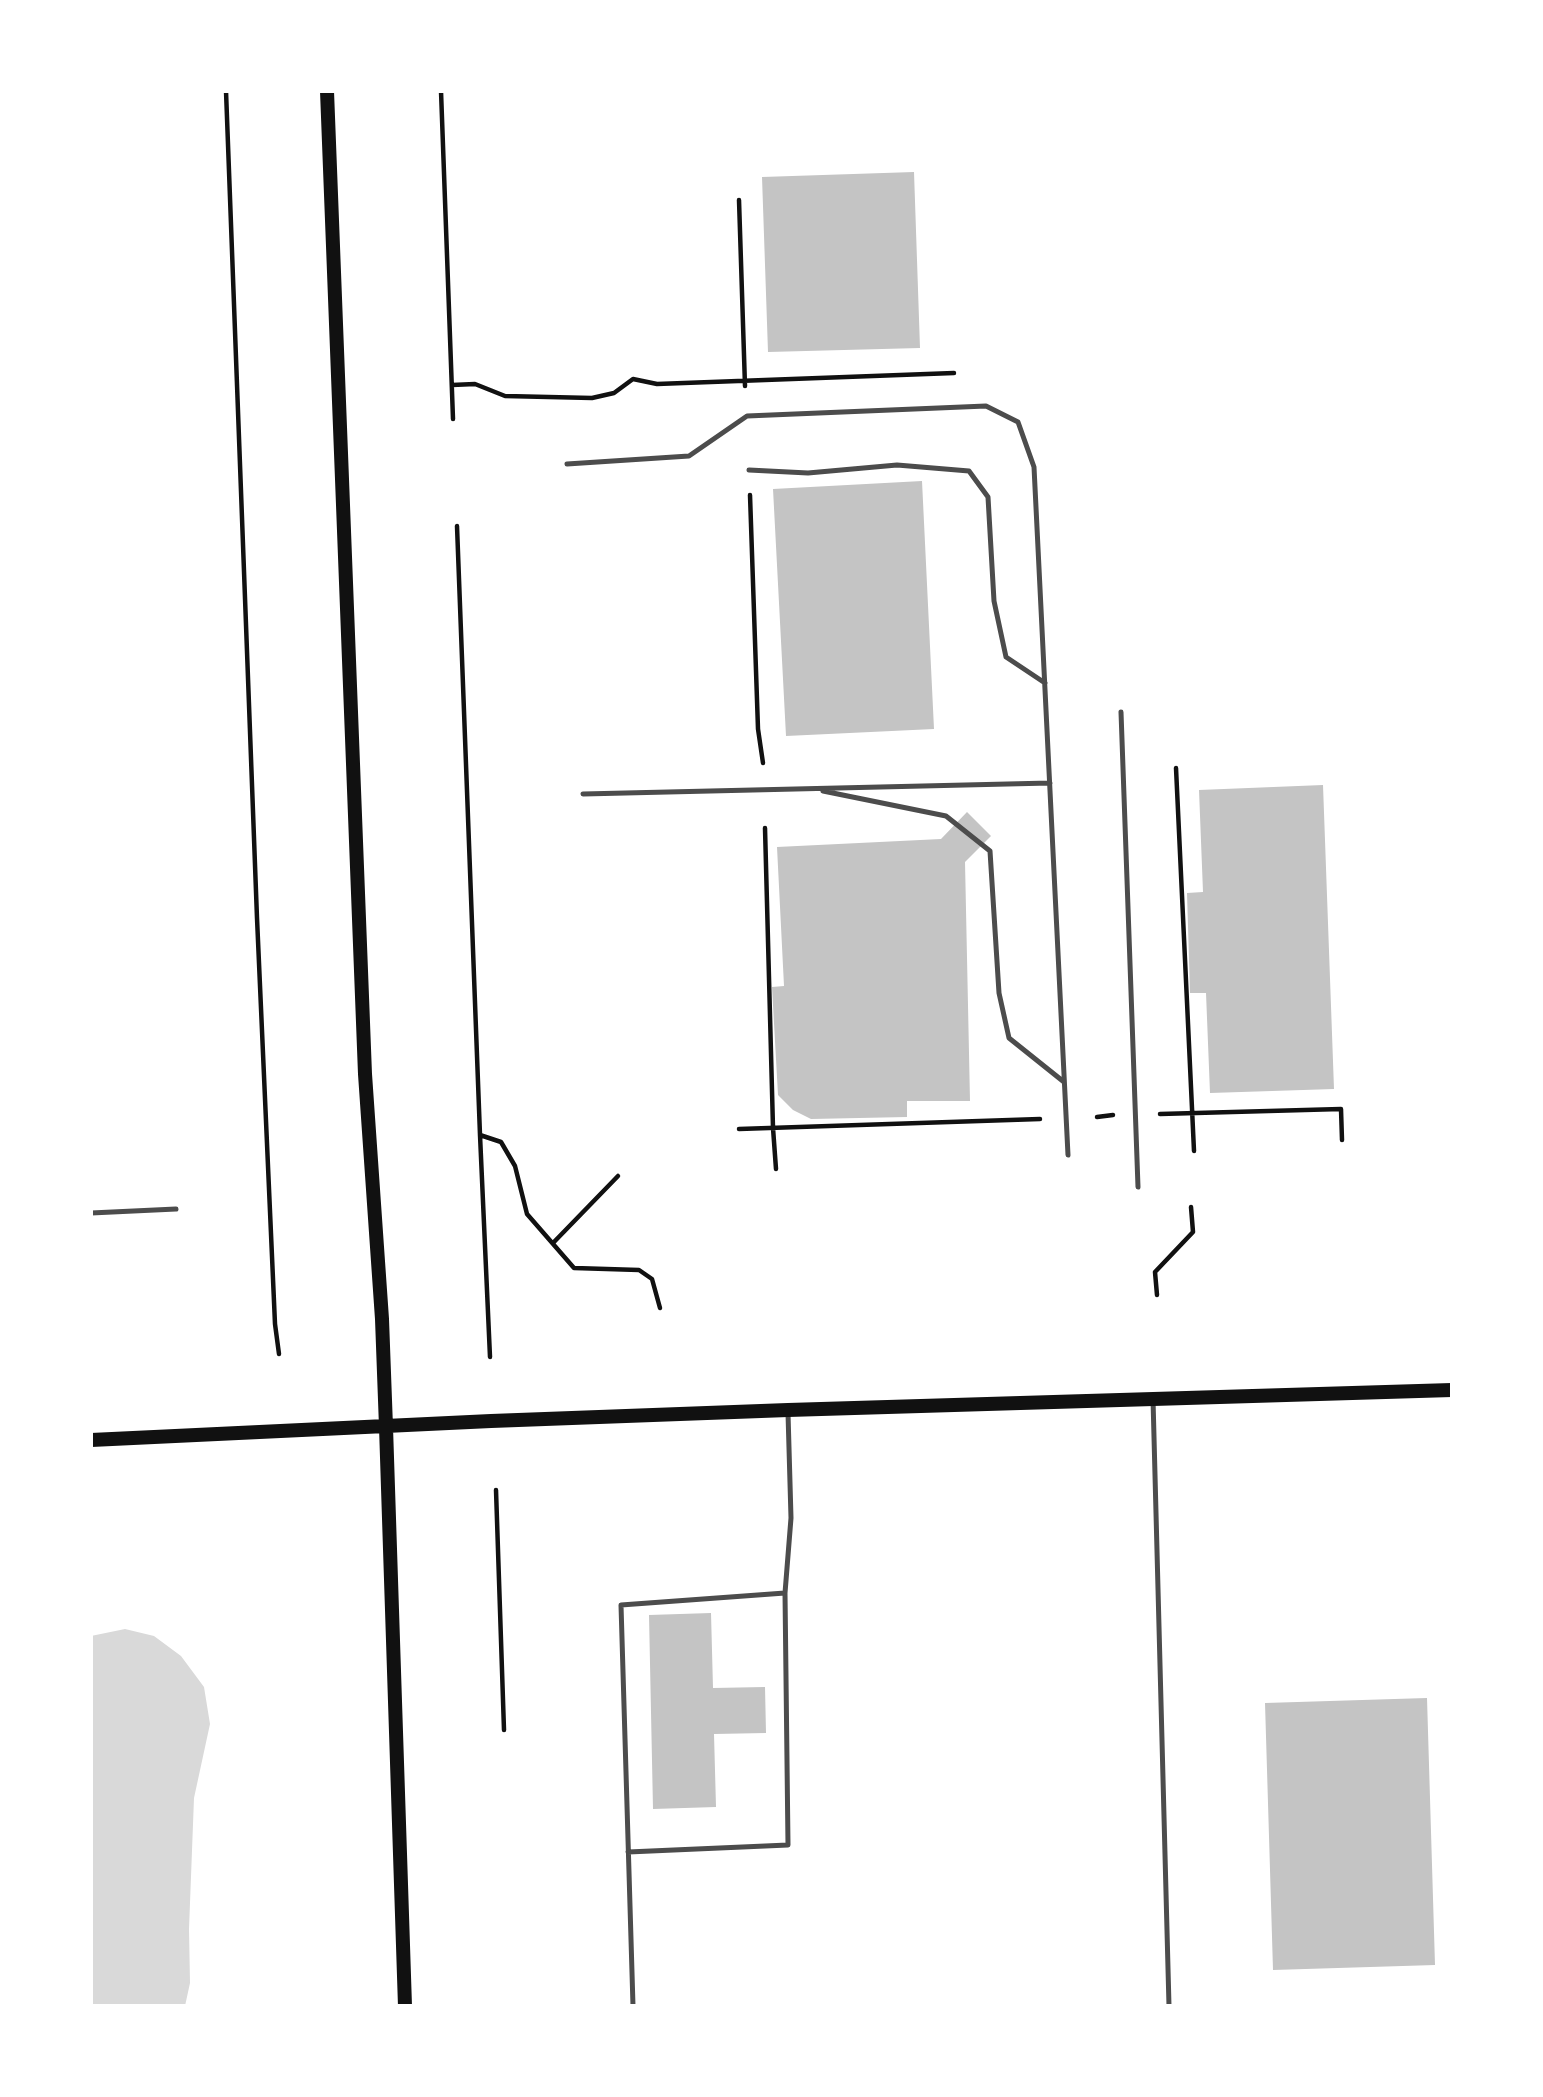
<!DOCTYPE html>
<style>
body{margin:0}
#map{position:relative;width:1543px;height:2097px;overflow:hidden;background:#fff;font-family:Helvetica,sans-serif}
canvas{display:block}
.frame{position:absolute;inset:0;border:93px solid #fff;pointer-events:none}
</style>
<div id="map">
<canvas width="1543" height="2097"></canvas>
<div class="frame"></div>
</div>
<script>
const c = document.querySelector('canvas').getContext('2d');
c.lineJoin = 'round';
function paint(path, color) { c.fillStyle = color; c.fill(path, 'evenodd'); }
const toPath = rows => new Path2D(rows.map(r => 'M' + r).join(''));
function stroke(path, color, width, dash) { c.strokeStyle = color; c.lineWidth = width; c.lineCap = dash ? 'butt' : 'round'; c.setLineDash(dash || []); c.stroke(path); }
const water = toPath([
 [125,1629,154,1636,181,1656,204,1687,210,1724,194,1798,189,1929,190,1983,185,2006,91,2006,91,1636]
]);
const building = toPath([
 [914,172,920,348,768,352,762,177],
 [922,481,934,729,786,736,773,489],
 [1323,785,1334,1089,1210,1093,1206,993,1190,993,1187,893,1203,892,1199,790],
 [967,812,991,836,965,862,970,1101,907,1101,907,1117,811,1119,793,1110,778,1095,772,987,784,986,777,847,941,839],
 [711,1613,713,1688,765,1687,766,1733,714,1734,716,1807,653,1809,649,1615],
 [1427,1698,1435,1965,1273,1970,1265,1703]
]);
const path = toPath([
 [226,91,257,918,275,1324,279,1354],
 [441,91,453,419],
 [739,200,745,386],
 [452,385,475,384,505,396,592,398,614,393,633,379,657,384,954,373],
 [750,495,758,729,763,763],
 [457,526,480,1135,490,1357],
 [1176,768,1194,1151],
 [765,828,773,1128,776,1169],
 [1160,1114,1341,1109,1342,1140],
 [1097,1117,1113,1115],
 [739,1129,1040,1119],
 [480,1135,501,1142,515,1166,527,1214,574,1268,639,1270,652,1279,660,1308],
 [553,1243,618,1176],
 [1157,1295,1155,1272,1193,1232,1191,1207],
 [496,1490,504,1730]
]);
const service = toPath([
 [567,464,689,456,747,416,986,406,1018,422,1034,467,1068,1155],
 [749,470,808,473,897,465,969,471,988,497,994,601,1006,657,1045,683],
 [1121,712,1138,1187],
 [823,791,946,816,990,851,999,993,1009,1038,1064,1082],
 [583,794,1050,783],
 [91,1213,176,1209],
 [1153,1399,1169,2006],
 [628,1852,788,1845,785,1593],
 [633,2006,621,1605,785,1593,791,1518,788,1413]
]);
const secondary = toPath([
 [327,91,365,1074,382,1319,386,1427,405,2006],
 [91,1440,491,1421,788,1410,1452,1390]
]);
paint(water, '#d9d9d9');
paint(building, '#c4c4c4');
stroke(path, '#111', 4.5);
stroke(service, '#4c4c4c', 5);
stroke(secondary, '#111', 14);
</script>
